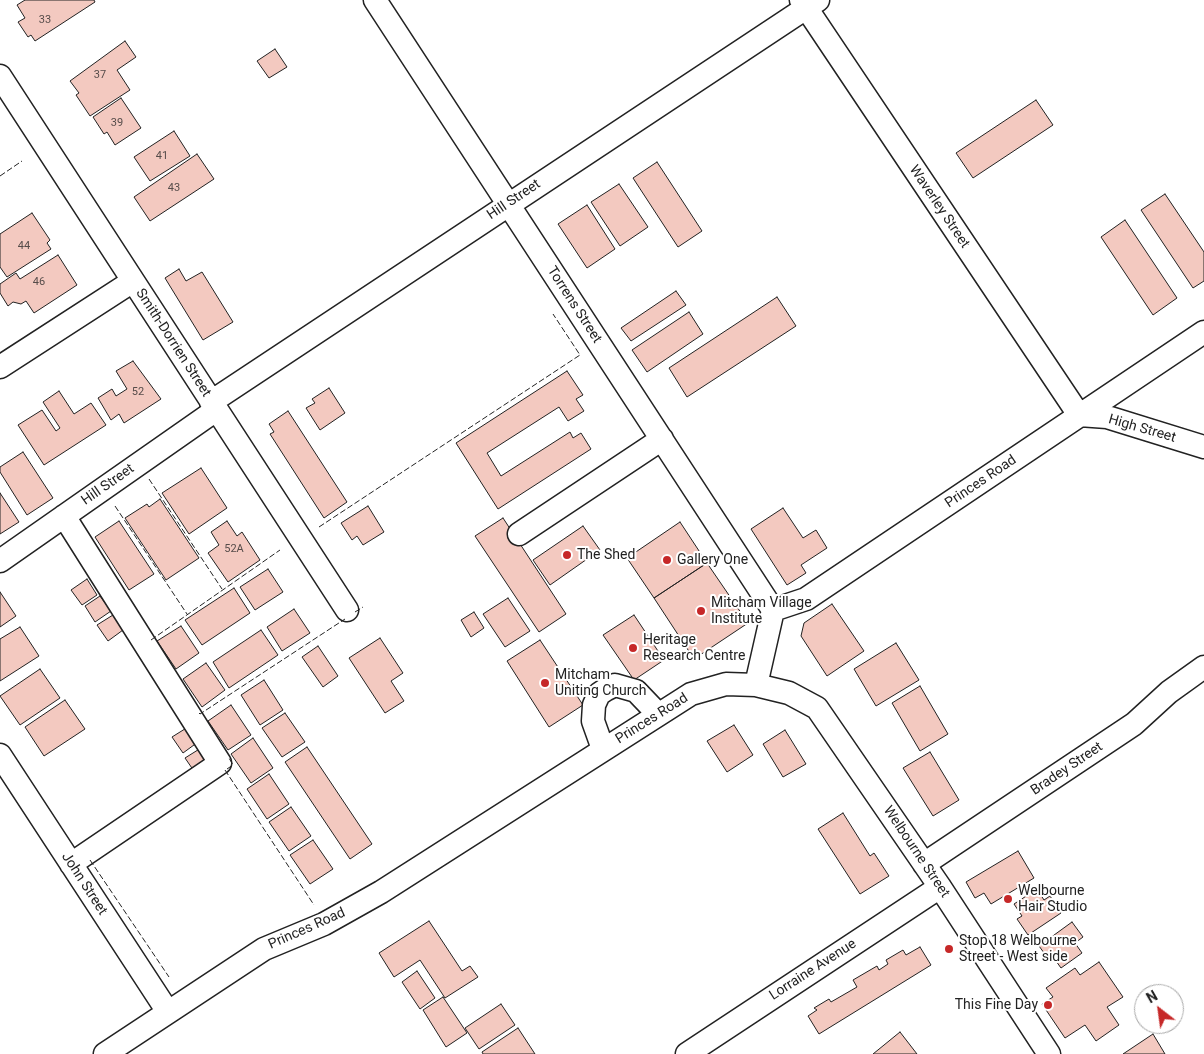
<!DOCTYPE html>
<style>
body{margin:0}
#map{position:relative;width:1204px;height:1054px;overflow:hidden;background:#fff;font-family:Roboto,sans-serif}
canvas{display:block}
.north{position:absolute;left:1134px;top:984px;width:50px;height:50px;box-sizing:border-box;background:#fff;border:1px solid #a7a7a7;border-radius:50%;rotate:330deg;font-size:14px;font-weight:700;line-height:20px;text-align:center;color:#222}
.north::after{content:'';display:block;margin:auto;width:18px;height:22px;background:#c62828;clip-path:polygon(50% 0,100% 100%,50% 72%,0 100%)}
</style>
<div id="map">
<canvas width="1204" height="1054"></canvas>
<div class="north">N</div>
</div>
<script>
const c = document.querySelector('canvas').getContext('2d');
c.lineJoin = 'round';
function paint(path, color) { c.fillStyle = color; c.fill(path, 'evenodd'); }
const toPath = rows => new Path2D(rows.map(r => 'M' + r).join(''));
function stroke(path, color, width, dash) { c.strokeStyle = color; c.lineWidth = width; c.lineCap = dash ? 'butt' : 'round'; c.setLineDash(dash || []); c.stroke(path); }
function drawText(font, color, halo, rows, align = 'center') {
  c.font = font + ' Roboto,sans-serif'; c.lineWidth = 4; c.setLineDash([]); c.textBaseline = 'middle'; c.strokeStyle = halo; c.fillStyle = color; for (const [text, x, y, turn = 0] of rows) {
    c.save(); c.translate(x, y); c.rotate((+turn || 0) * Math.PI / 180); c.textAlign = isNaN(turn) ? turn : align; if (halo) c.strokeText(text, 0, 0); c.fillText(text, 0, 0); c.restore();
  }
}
const building = toPath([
 [25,0,94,0,95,2,35,41,31,35,28,37,18,22,25,18,17,5,25,0],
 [125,41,136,57,117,70,130,90,90,116,76,95,79,93,70,81,125,41],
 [275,49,287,67,269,78,257,61,275,49],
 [121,98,141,128,115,145,107,132,104,134,93,117,121,98],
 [1036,100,1053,125,973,178,956,153,1036,100],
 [174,131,190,156,150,181,134,157,174,131],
 [197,154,214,179,150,221,134,197,197,154],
 [657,162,702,231,678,247,633,178,657,162],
 [619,184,648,227,620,246,591,202,619,184],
 [1165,194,1204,252,1204,281,1193,288,1141,210,1165,194],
 [587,205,615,249,587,268,558,224,587,205],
 [32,213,50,240,47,243,51,249,7,277,0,267,0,234,32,213],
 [1125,220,1177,298,1153,315,1101,237,1125,220],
 [58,255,77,285,34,313,26,301,21,304,13,302,8,306,0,293,0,284,16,273,20,279,58,255],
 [179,269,186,281,202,272,233,322,203,340,165,278,179,269],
 [676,291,686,305,631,341,621,328,676,291],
 [777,297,796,326,687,397,669,368,777,297],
 [689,312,703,334,647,372,632,350,689,312],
 [133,361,161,399,124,423,119,414,111,420,98,398,112,389,116,396,127,389,116,371,133,361],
 [567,371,583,395,576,399,584,411,568,421,559,407,487,453,501,476,570,432,573,438,581,433,591,449,498,509,456,443,567,371],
 [329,388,345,413,320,430,306,408,315,403,312,399,329,388],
 [59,391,74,414,91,403,106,425,44,465,18,425,42,410,56,431,60,428,43,402,59,391],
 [288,411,347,502,324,518,270,434,274,432,269,424,288,411],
 [23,452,53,498,27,515,0,472,0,467,23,452],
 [201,468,227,508,189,534,162,493,201,468],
 [0,493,19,522,0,534,0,493],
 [160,499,199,558,166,580,125,518,147,504,149,507,160,499],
 [368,506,384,532,363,545,357,536,352,540,341,523,368,506],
 [783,508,803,538,816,530,827,548,801,565,806,573,787,585,751,529,783,508],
 [503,518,566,614,539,632,475,536,503,518],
 [119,521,154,574,129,590,95,537,119,521],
 [227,521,237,536,242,532,260,560,228,582,208,553,219,545,211,532,227,521],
 [680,522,707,563,654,598,627,558,680,522],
 [583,526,600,550,550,585,533,560,583,526],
 [707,563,748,623,694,659,654,598,707,563],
 [268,569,283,592,255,610,240,587,268,569],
 [87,579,97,595,82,605,71,590,87,579],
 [234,588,250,613,202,645,185,620,234,588],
 [0,592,16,616,0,627,0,592],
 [100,596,111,611,95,622,85,606,100,596],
 [508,598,530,631,505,647,483,614,508,598],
 [832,604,864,651,827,676,801,636,804,623,832,604],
 [294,609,310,633,282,651,267,627,294,609],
 [474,612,484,628,471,637,461,620,474,612],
 [113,615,123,630,108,641,97,625,113,615],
 [634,615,664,660,634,680,603,635,634,615],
 [181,626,199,653,176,669,157,641,181,626],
 [20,627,39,656,0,681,0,639,20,627],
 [261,630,278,655,229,688,213,662,261,630],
 [380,638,403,673,391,681,404,701,385,713,349,658,380,638],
 [540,640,583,705,549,727,507,661,540,640],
 [896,643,919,680,876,706,854,669,896,643],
 [318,646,338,676,323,687,302,657,318,646],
 [206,663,225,690,202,707,183,679,206,663],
 [40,669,60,698,20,725,0,696,40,669],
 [264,680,283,710,260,725,241,695,264,680],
 [920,686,948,734,920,751,892,703,920,686],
 [65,700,85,729,44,756,25,727,65,700],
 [231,705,251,735,228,750,208,721,231,705],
 [285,713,305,742,282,757,262,728,285,713],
 [734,725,753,755,727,772,707,741,734,725],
 [188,727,198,742,183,753,172,737,188,727],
 [785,730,806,764,783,777,763,744,785,730],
 [253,738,273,768,251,783,231,754,253,738],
 [307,747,372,844,350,859,285,762,307,747],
 [201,748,211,763,196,774,185,758,201,748],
 [930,752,959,800,933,816,903,768,930,752],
 [269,774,289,804,267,819,247,789,269,774],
 [291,807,311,836,289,851,269,822,291,807],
 [843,813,870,856,874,853,889,876,860,894,818,829,843,813],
 [313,840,333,869,310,884,290,855,313,840],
 [1018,851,1034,878,991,904,984,893,975,898,966,882,1018,851],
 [1037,889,1044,900,1050,896,1061,913,1028,935,1017,919,1022,916,1014,904,1037,889],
 [429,921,462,971,470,966,478,977,445,998,420,960,394,977,379,953,429,921],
 [1072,922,1083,937,1075,943,1082,953,1061,968,1051,954,1047,957,1039,946,1072,922],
 [920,947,931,965,819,1034,808,1016,817,1010,814,1008,829,999,831,1002,857,987,853,980,877,966,879,970,888,964,886,960,903,950,906,955,920,947],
 [1099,962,1123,997,1107,1007,1119,1025,1096,1041,1085,1025,1065,1038,1042,1004,1053,997,1046,988,1075,968,1080,975,1099,962],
 [417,971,435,998,420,1009,402,982,417,971],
 [443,997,467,1033,446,1047,423,1010,443,997],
 [501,1004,515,1025,479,1049,465,1028,501,1004],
 [518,1028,535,1054,483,1054,482,1052,518,1028],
 [900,1032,917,1054,873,1054,900,1032],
 [1153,1034,1165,1054,1123,1054,1153,1034]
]);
const minor = toPath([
 [375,0,773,610],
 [801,0,1079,415,1107,417,1204,447],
 [0,76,347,610],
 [0,367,133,281],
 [211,402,818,0],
 [64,516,220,763,71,864],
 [519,534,662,439],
 [0,561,216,410],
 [756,685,773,610,806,599,1204,332],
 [603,749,593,721,594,705,599,694,605,690,615,685,636,691,658,714],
 [0,755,168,1012],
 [924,864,1134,724,1169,692,1204,667],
 [105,1054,264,949,324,924,381,892,691,694,726,684,756,685,789,693,817,708,940,887,1049,1054],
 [687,1054,940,887]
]);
const fence = toPath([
 [0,176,22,161],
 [149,479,222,589],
 [115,506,187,614],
 [319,527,580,355,553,314],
 [355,612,363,607],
 [151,640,280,550],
 [199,713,200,714,345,619],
 [227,769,233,765,229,758],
 [225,770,314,905],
 [90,860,169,977]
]);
const markers = [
 [567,555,5,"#c62828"],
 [667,560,5,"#c62828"],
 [701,611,5,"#c62828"],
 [633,648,5,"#c62828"],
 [545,683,5,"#c62828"],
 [1008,899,5,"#c62828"],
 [949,949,5,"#c62828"],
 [1048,1005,5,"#c62828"]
];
const numberNames = [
 ["33",45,20],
 ["37",100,75],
 ["39",117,123],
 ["41",162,156],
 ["43",174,188],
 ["44",24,246],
 ["46",39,282],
 ["52",138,392],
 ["52A",234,549]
];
const streetNames = [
 ["Hill Street",514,200,-34],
 ["Waverley Street",939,207,56],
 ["Torrens Street",574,305,57],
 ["Smith-Dorrien Street",173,343,57],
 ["High Street",1142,429,16],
 ["Princes Road",981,482,-34],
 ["Hill Street",108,485,-35],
 ["Princes Road",652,719,-32],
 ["Bradey Street",1067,769,-34],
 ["Welbourne Street",916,852,56],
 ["John Street",84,884,57],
 ["Princes Road",307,929,-24],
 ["Lorraine Avenue",813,970,-33]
];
const poiNames = [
 ["The Shed",577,555],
 ["Gallery One",677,560],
 ["Mitcham Village",711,603],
 ["Institute",711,619],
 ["Heritage",643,640],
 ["Research Centre",643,656],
 ["Mitcham",555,675],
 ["Uniting Church",555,691],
 ["Welbourne",1018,891],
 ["Hair Studio",1018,907],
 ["Stop 18 Welbourne",959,941],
 ["Street - West side",959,957],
 ["This Fine Day",1038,1005,"right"]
];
paint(building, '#f3c9c0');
stroke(building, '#222', 1);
stroke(minor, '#222', 25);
stroke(minor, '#fff', 22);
stroke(fence, '#222', 1, [6, 2.5]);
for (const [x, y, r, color] of markers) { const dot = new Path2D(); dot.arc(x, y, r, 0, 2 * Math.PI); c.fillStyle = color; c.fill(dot); stroke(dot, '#fff', 2); }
drawText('11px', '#564c4a', null, numberNames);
drawText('14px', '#222', '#fff', streetNames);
drawText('14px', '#222', '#fff', poiNames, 'left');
</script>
